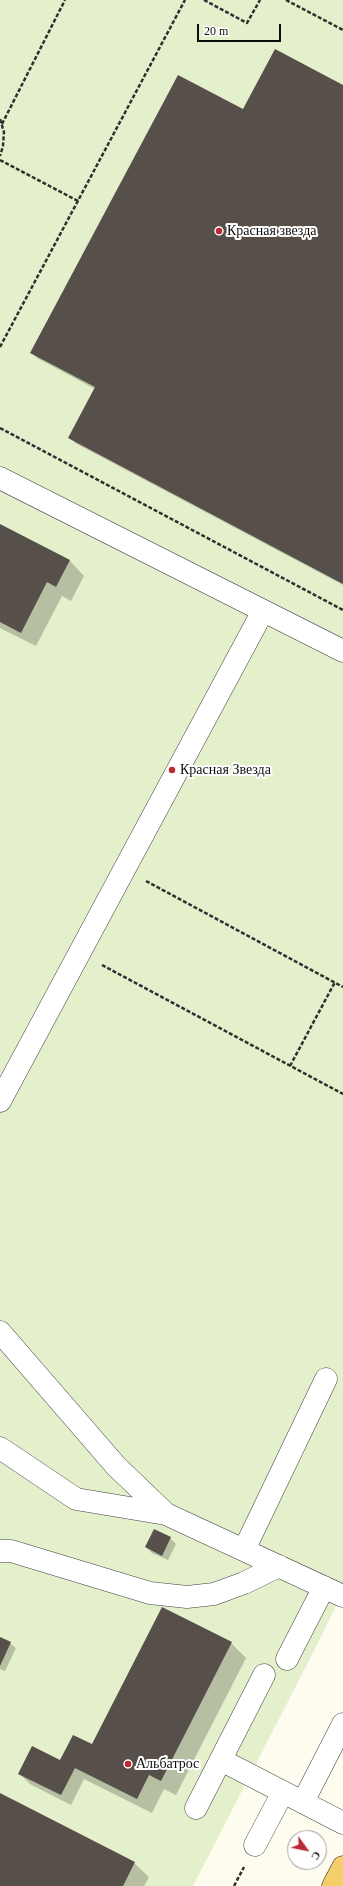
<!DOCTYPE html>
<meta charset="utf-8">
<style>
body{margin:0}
#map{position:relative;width:343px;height:1886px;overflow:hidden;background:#fefbef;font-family:Georgia,serif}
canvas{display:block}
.north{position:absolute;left:287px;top:1830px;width:40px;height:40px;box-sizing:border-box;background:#fff;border:1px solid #9f9f9f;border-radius:50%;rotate:123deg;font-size:11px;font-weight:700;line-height:16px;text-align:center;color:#0e0e0e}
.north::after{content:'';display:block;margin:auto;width:14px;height:18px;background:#ba2a34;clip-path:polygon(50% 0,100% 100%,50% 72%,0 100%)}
.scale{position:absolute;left:197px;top:24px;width:84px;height:18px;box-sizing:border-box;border:2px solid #0e0e0e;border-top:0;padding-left:5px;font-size:12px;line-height:14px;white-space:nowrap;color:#0e0e0e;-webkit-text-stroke:3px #fff;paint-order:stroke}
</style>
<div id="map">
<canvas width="343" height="1886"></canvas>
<div class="north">С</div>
<div class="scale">20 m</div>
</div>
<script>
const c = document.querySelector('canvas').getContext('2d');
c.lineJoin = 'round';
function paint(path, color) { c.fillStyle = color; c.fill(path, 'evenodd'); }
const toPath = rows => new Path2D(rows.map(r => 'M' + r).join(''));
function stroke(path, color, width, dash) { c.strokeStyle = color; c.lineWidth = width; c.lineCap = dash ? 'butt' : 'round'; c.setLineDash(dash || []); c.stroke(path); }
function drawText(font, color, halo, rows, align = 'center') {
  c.font = font + ' Georgia,serif'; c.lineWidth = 4; c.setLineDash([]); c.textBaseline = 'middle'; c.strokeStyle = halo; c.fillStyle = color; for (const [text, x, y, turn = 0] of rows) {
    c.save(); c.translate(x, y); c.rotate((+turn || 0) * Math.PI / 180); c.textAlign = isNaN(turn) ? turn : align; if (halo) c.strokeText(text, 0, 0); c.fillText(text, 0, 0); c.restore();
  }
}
const pitch = toPath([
 [0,0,343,0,343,1591,319,1641,193,1886,0,1886]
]);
const shadow = toPath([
 [343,87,343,585,75,443,70,437,95,389,37,358,31,352,244,111],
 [0,525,70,561,84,576,71,601,62,596,36,646,0,628],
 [170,1538,176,1544,168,1560,152,1553,146,1547],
 [0,1638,10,1643,16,1648,5,1671,0,1669],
 [231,1643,246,1658,176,1795,164,1789,152,1813,84,1779,71,1805,30,1784,20,1774,64,1763,92,1746],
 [0,1794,134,1863,149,1877,144,1886,0,1886]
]);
const building = toPath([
 [275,49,343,85,343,584,68,438,95,387,30,353,178,75,243,109],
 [0,524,70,560,56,587,47,582,21,633,0,622],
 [154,1529,171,1537,162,1556,145,1547],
 [162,1607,232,1642,161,1781,149,1775,137,1799,75,1768,61,1795,18,1774,32,1746,60,1760,73,1735,92,1744],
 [0,1637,11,1642,0,1666],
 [0,1793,135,1862,123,1886,0,1886]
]);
const path = toPath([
 [204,0,247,23,260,0],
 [286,0,343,30],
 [0,119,4,132,3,146,0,156],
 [2,124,65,0],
 [0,160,78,201],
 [0,347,185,0],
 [0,428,343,610],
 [146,881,343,987],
 [102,965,343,1094],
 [290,1066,335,982],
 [234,1886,244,1867]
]);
const minor = toPath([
 [0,478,343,651],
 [0,1101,263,611],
 [0,1332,116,1466,166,1514,343,1596],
 [0,1448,76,1499,166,1514],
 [244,1550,326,1379],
 [0,1551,11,1551,150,1593,187,1597,214,1594,244,1583,279,1566],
 [287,1659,324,1587],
 [221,1760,343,1823],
 [303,1802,343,1724],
 [196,1808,264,1675],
 [255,1845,283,1792]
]);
const major = toPath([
 [333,1886,343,1867]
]);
const markers = [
 [219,231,4,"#ba2a34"],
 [172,770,4,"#ba2a34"],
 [128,1764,4,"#ba2a34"]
];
const poiNames = [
 ["Красная звезда",227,231],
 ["Красная Звезда",180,770],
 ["Альбатрос",136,1764]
];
paint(pitch, '#e4efcb');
paint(shadow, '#0003');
paint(building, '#564f4a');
stroke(minor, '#414141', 23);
stroke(major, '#1f1f1f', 23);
stroke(path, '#303030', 2.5, [4, 2]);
stroke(minor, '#fff', 22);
stroke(major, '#f4cf69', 22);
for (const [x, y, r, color] of markers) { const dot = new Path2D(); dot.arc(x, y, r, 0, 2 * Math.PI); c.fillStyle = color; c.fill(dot); stroke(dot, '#fff', 1.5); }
drawText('14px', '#0e0e0e', '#fff', poiNames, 'left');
</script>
